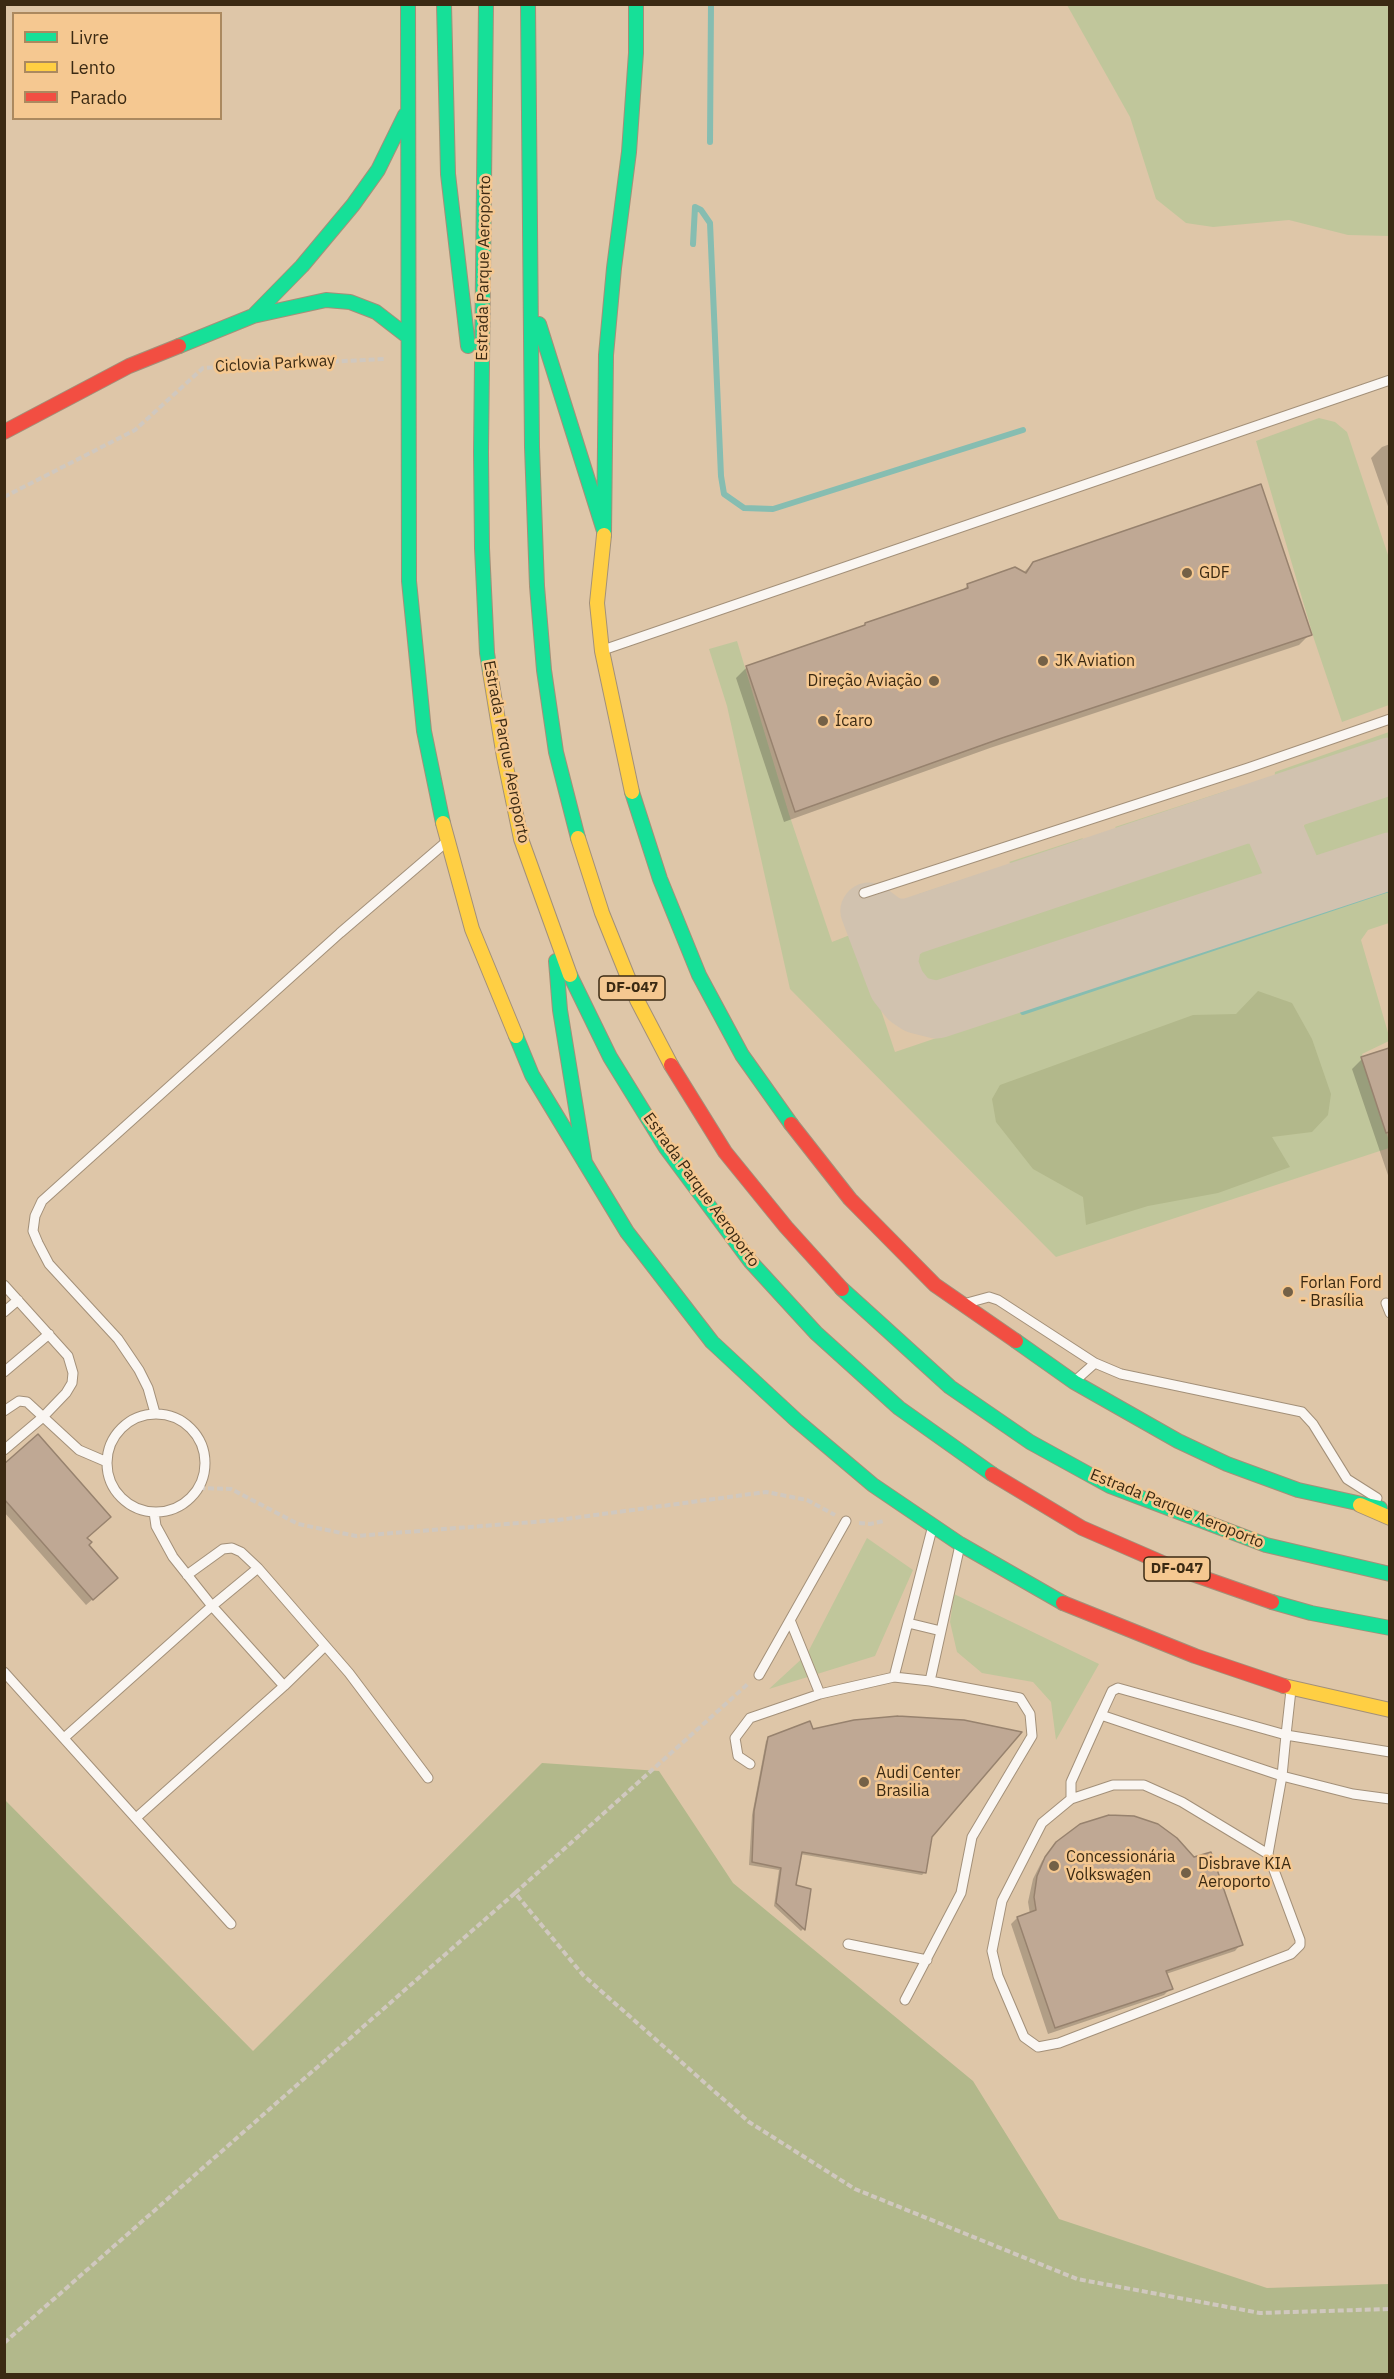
<!DOCTYPE html>
<meta charset="utf-8">
<style>
body{margin:0}
#map{position:relative;width:1394px;height:2379px;overflow:hidden;background:#dec6a8;font-family:"IBM Plex Sans",sans-serif}
canvas{display:block}
.frame{position:absolute;inset:0;border:6px solid #3b2a13;pointer-events:none}
.legend{position:absolute;left:12px;top:12px;width:210px;height:108px;box-sizing:border-box;background:#f5c891;border:2px solid #ab895f;margin:0;padding:8px 10px;list-style:none;font-size:18px;color:#3b2a13}
.legend li{display:flex;align-items:center;gap:12px;height:30px}
.legend b{width:30px;border:2px solid #ab895f}
</style>
<div id="map">
<canvas width="1394" height="2379"></canvas>
<div class="frame"></div>
<ul class="legend">
<li><b style="height:8px;background:#16e098"></b>Livre</li>
<li><b style="height:8px;background:#ffcf43"></b>Lento</li>
<li><b style="height:8px;background:#f24e42"></b>Parado</li>
</ul>
</div>
<script>
const c = document.querySelector('canvas').getContext('2d');
c.lineJoin = 'round';
function paint(path, color) { c.fillStyle = color; c.fill(path, 'evenodd'); }
const toPath = rows => new Path2D(rows.map(r => 'M' + r).join(''));
function stroke(path, color, width, dash) { c.strokeStyle = color; c.lineWidth = width; c.lineCap = dash ? 'butt' : 'round'; c.setLineDash(dash || []); c.stroke(path); }
function drawText(font, color, halo, rows, align = 'center') {
  c.font = font + ' "IBM Plex Sans",sans-serif'; c.lineWidth = 5; c.setLineDash([]); c.textBaseline = 'middle'; c.strokeStyle = halo; c.fillStyle = color; for (const [text, x, y, turn = 0] of rows) {
    c.save(); c.translate(x, y); c.rotate((+turn || 0) * Math.PI / 180); c.textAlign = isNaN(turn) ? turn : align; if (halo) c.strokeText(text, 0, 0); c.fillText(text, 0, 0); c.restore();
  }
}
const green = toPath([
 [1067,5,1389,5,1389,236,1348,235,1289,220,1213,227,1186,223,1156,199,1130,117],
 [1319,418,1335,422,1347,432,1389,558,1389,705,1342,722,1314,639,1256,441],
 [737,641,789,814,832,942,855,933,895,1052,1389,885,1389,923,1368,930,1361,940,1389,1036,1389,1041,1362,1054,1389,1141,1389,1148,1056,1257,790,989,727,706,709,649],
 [1389,732,1389,751,1300,783,1281,787,1274,781,1275,772],
 [1389,784,1389,847,1363,856,1327,863,1314,859,1305,852,1300,834,1308,817,1316,808],
 [1232,789,1235,797,1230,806,1152,834,1132,837,1122,835,1115,827],
 [1083,838,1072,856,1059,865,1046,870,1032,872,1019,870,1009,862],
 [1234,838,1251,840,1262,847,1268,855,1270,867,1259,888,1232,905,946,992,929,988,921,978,916,958,923,945,937,937],
 [977,875,974,886,966,895,934,905,922,900,919,894],
 [867,1538,913,1570,875,1656,769,1689,807,1654],
 [954,1594,1099,1664,1056,1740,1051,1702,1033,1682,982,1673,957,1652,950,1622]
]);
const forest = toPath([
 [1258,991,1292,1003,1312,1039,1331,1094,1328,1115,1312,1132,1272,1137,1290,1167,1218,1193,1148,1206,1086,1225,1083,1197,1033,1169,996,1122,992,1099,1000,1085,1193,1015,1236,1014],
 [542,1763,659,1771,733,1883,973,2081,1059,2219,1267,2288,1389,2284,1389,2374,5,2374,5,1800,253,2051]
]);
const shadow = toPath([
 [1390,444,1390,512,1371,458,1382,447],
 [1033,563,1310,634,1299,645,990,748,784,822,736,678,747,667,962,591,968,585,1023,573],
 [1390,1049,1390,1181,1352,1069,1362,1059],
 [4,1466,86,1538,87,1545,110,1584,86,1605,4,1512],
 [812,1731,931,1836,924,1873,922,1875,800,1854,794,1887,810,1890,803,1929,801,1931,774,1906,779,1870,749,1865,752,1815,766,1741,769,1738],
 [1053,1847,1241,1944,1235,1951,1166,1974,1171,1988,1164,1995,1048,2034,1011,1924,1017,1918,1030,1914,1028,1902,1033,1879,1042,1861]
]);
const stream = toPath([
 [710,142,711,4],
 [693,244,695,207,701,210,710,223,721,476,724,494,744,508,773,509,1023,430],
 [1023,1012,1389,889]
]);
const taxiway = toPath([
 [1249,815,1261,817,1272,824,1294,875,1305,884,1315,885],
 [909,927,895,927,885,923,869,911,897,985,908,999,917,1005,937,1010,1390,861],
 [890,959,893,944,898,935,909,927,1390,766]
]);
const building = toPath([
 [1261,484,1312,635,1002,738,795,812,746,666,865,625,865,623,968,588,967,584,1015,567,1026,573,1033,562,1261,484],
 [1389,1048,1389,1132,1386,1133,1361,1057,1389,1048],
 [38,1434,111,1517,87,1538,92,1542,89,1545,118,1578,93,1600,4,1499,4,1464,38,1434],
 [898,1716,964,1720,1022,1732,932,1837,926,1873,802,1852,796,1885,811,1889,805,1930,776,1903,781,1868,752,1862,754,1811,768,1737,810,1721,813,1729,854,1720,898,1716],
 [1109,1815,1134,1816,1158,1824,1177,1838,1194,1857,1211,1852,1243,1945,1166,1971,1173,1989,1055,2028,1017,1917,1036,1910,1034,1897,1037,1876,1045,1857,1056,1842,1080,1824,1109,1815]
]);
const path = toPath([
 [4,497,135,430,203,368,385,359],
 [199,1488,231,1489,298,1524,356,1536,558,1520,766,1492,807,1500,835,1515],
 [859,1523,870,1524,884,1521],
 [515,1893,749,1683],
 [4,2343,515,1893,583,1975,749,2122,855,2189,1077,2279,1260,2313,1390,2309]
]);
const lane = toPath([
 [603,650,1390,380],
 [864,893,1248,768,1390,719],
 [4,1285,68,1356,73,1373,72,1383,66,1393,43,1417,4,1450],
 [967,1303,989,1297,998,1300,1095,1363],
 [1386,1303,1390,1313],
 [4,1312,18,1300],
 [4,1372,49,1334],
 [1076,1380,1095,1363,1121,1374,1302,1412,1313,1424,1347,1479,1377,1498],
 [4,1411,19,1401,27,1402,79,1450,107,1462],
 [155,1413,148,1388,139,1370,118,1339,49,1264,38,1243,33,1231,35,1216,42,1201,340,933,445,843],
 '107 1463a49 49 0 1 1 98 0a49 49 0 1 1-98 0Z',
 [154,1512,156,1526,173,1557,212,1606,284,1686],
 [187,1575,223,1549,232,1548,241,1552,258,1568,349,1673,428,1778],
 [790,1620,820,1694],
 [908,1623,941,1631],
 [4,1672,231,1924],
 [759,1675,846,1521],
 [894,1677,932,1529],
 [930,1681,960,1545],
 [1291,1690,1286,1735,1390,1752],
 [1101,1715,1112,1691,1118,1688,1286,1735,1282,1776,1268,1854,1300,1940,1300,1945,1291,1954,1059,2043,1038,2047,1024,2037,998,1976,992,1951,1002,1901,1042,1823,1071,1799,1113,1785,1144,1785,1182,1802,1268,1854],
 [64,1738,212,1606,258,1568],
 [750,1764,738,1756,735,1738,750,1718,820,1694,894,1677,930,1681,1020,1698,1030,1714,1032,1736,972,1837,961,1893,905,2000],
 [1071,1799,1071,1782,1101,1715,1282,1776,1353,1794,1390,1799],
 [136,1818,284,1686,325,1646],
 [848,1944,927,1960]
]);
const fast = toPath([
 [408,4,409,581,424,731,443,823],
 [444,4,448,174,468,346],
 [486,4,481,452,482,548,487,653,490,672],
 [528,4,532,447,537,586,544,670,556,752,578,838],
 [253,316,302,266,353,205,378,170,405,115],
 [539,324,604,531],
 [179,346,253,316,326,300,350,302,376,312,407,336],
 [604,535,606,355,614,268,629,152,636,53,636,4],
 [632,792,660,879,699,975,742,1055,791,1124],
 [556,961,560,1010,585,1163],
 [570,975,610,1057,666,1148,750,1261,816,1333,899,1408,992,1474],
 [516,1036,532,1075,627,1232,712,1342,796,1420,873,1485,960,1544,1063,1603],
 [842,1289,950,1387,1030,1442,1110,1486,1266,1545,1390,1574],
 [1016,1341,1074,1382,1178,1441,1227,1464,1298,1490,1380,1508],
 [1272,1602,1311,1613,1390,1628]
]);
const slow = toPath([
 [604,535,597,603,602,651,632,792],
 [490,672,504,757,521,839,570,975],
 [443,823,472,929,516,1036],
 [578,838,602,913,637,1000,671,1065],
 [1360,1505,1390,1518],
 [1284,1686,1390,1710]
]);
const jam = toPath([
 [4,432,129,366,179,346],
 [671,1065,725,1152,786,1227,842,1289],
 [791,1124,850,1199,935,1285,1016,1341],
 [992,1474,1082,1528,1172,1567,1272,1602],
 [1063,1603,1195,1656,1284,1686]
]);
const markers = [
 [1187,573,6,"#746147"],
 [1043,661,6,"#746147"],
 [934,681,6,"#746147"],
 [823,721,6,"#746147"],
 [1288,1292,6,"#746147"],
 [864,1782,6,"#746147"],
 [1054,1866,6,"#746147"],
 [1186,1873,6,"#746147"]
];
const shields = [
 [632,988,66],
 [1177,1569,66]
];
const shieldNames = [
 ["DF-047",632,988],
 ["DF-047",1177,1569]
];
const streetNames = [
 ["Estrada Parque Aeroporto",484,268,-89],
 ["Ciclovia Parkway",275,364,-3],
 ["Estrada Parque Aeroporto",506,752,79],
 ["Estrada Parque Aeroporto",701,1190,54],
 ["Estrada Parque Aeroporto",1177,1509,22]
];
const poiNames = [
 ["GDF",1199,573],
 ["JK Aviation",1055,661],
 ["Direção Aviação",922,681,"right"],
 ["Ícaro",835,721],
 ["Forlan Ford",1300,1283],
 ["- Brasília",1300,1301],
 ["Audi Center",876,1773],
 ["Brasilia",876,1791],
 ["Concessionária",1066,1857],
 ["Volkswagen",1066,1875],
 ["Disbrave KIA",1198,1864],
 ["Aeroporto",1198,1882]
];
paint(green, '#c0c69b');
paint(forest, '#b2b88b');
paint(shadow, '#0003');
stroke(stream, '#86bdb1', 6);
stroke(taxiway, '#d1c2af', 57);
paint(building, '#bfa894');
stroke(building, '#97826e', 1.5);
stroke(lane, '#a39079', 11);
stroke(fast, '#a39079', 16);
stroke(slow, '#a39079', 16);
stroke(jam, '#a39079', 16);
stroke(path, '#d0c8bf', 4, [6, 3]);
stroke(lane, '#faf6f2', 9);
stroke(fast, '#16e098', 14);
stroke(slow, '#ffcf43', 14);
stroke(jam, '#f24e42', 14);
for (const [x, y, r, color] of markers) { const dot = new Path2D(); dot.arc(x, y, r, 0, 2 * Math.PI); c.fillStyle = color; c.fill(dot); stroke(dot, '#f5c891', 2); }
for (const [x, y, w] of shields) { const box = new Path2D(); box.roundRect(x - w / 2, y - 12, w, 24, 4.5); c.fillStyle = '#f5c891'; c.fill(box); stroke(box, '#3b2a13', 1.5); }
drawText('bold 15px', '#3b2a13', null, shieldNames);
drawText('16px', '#3b2a13', '#f5c891', streetNames);
drawText('16px', '#3b2a13', '#f5c891', poiNames, 'left');
</script>
